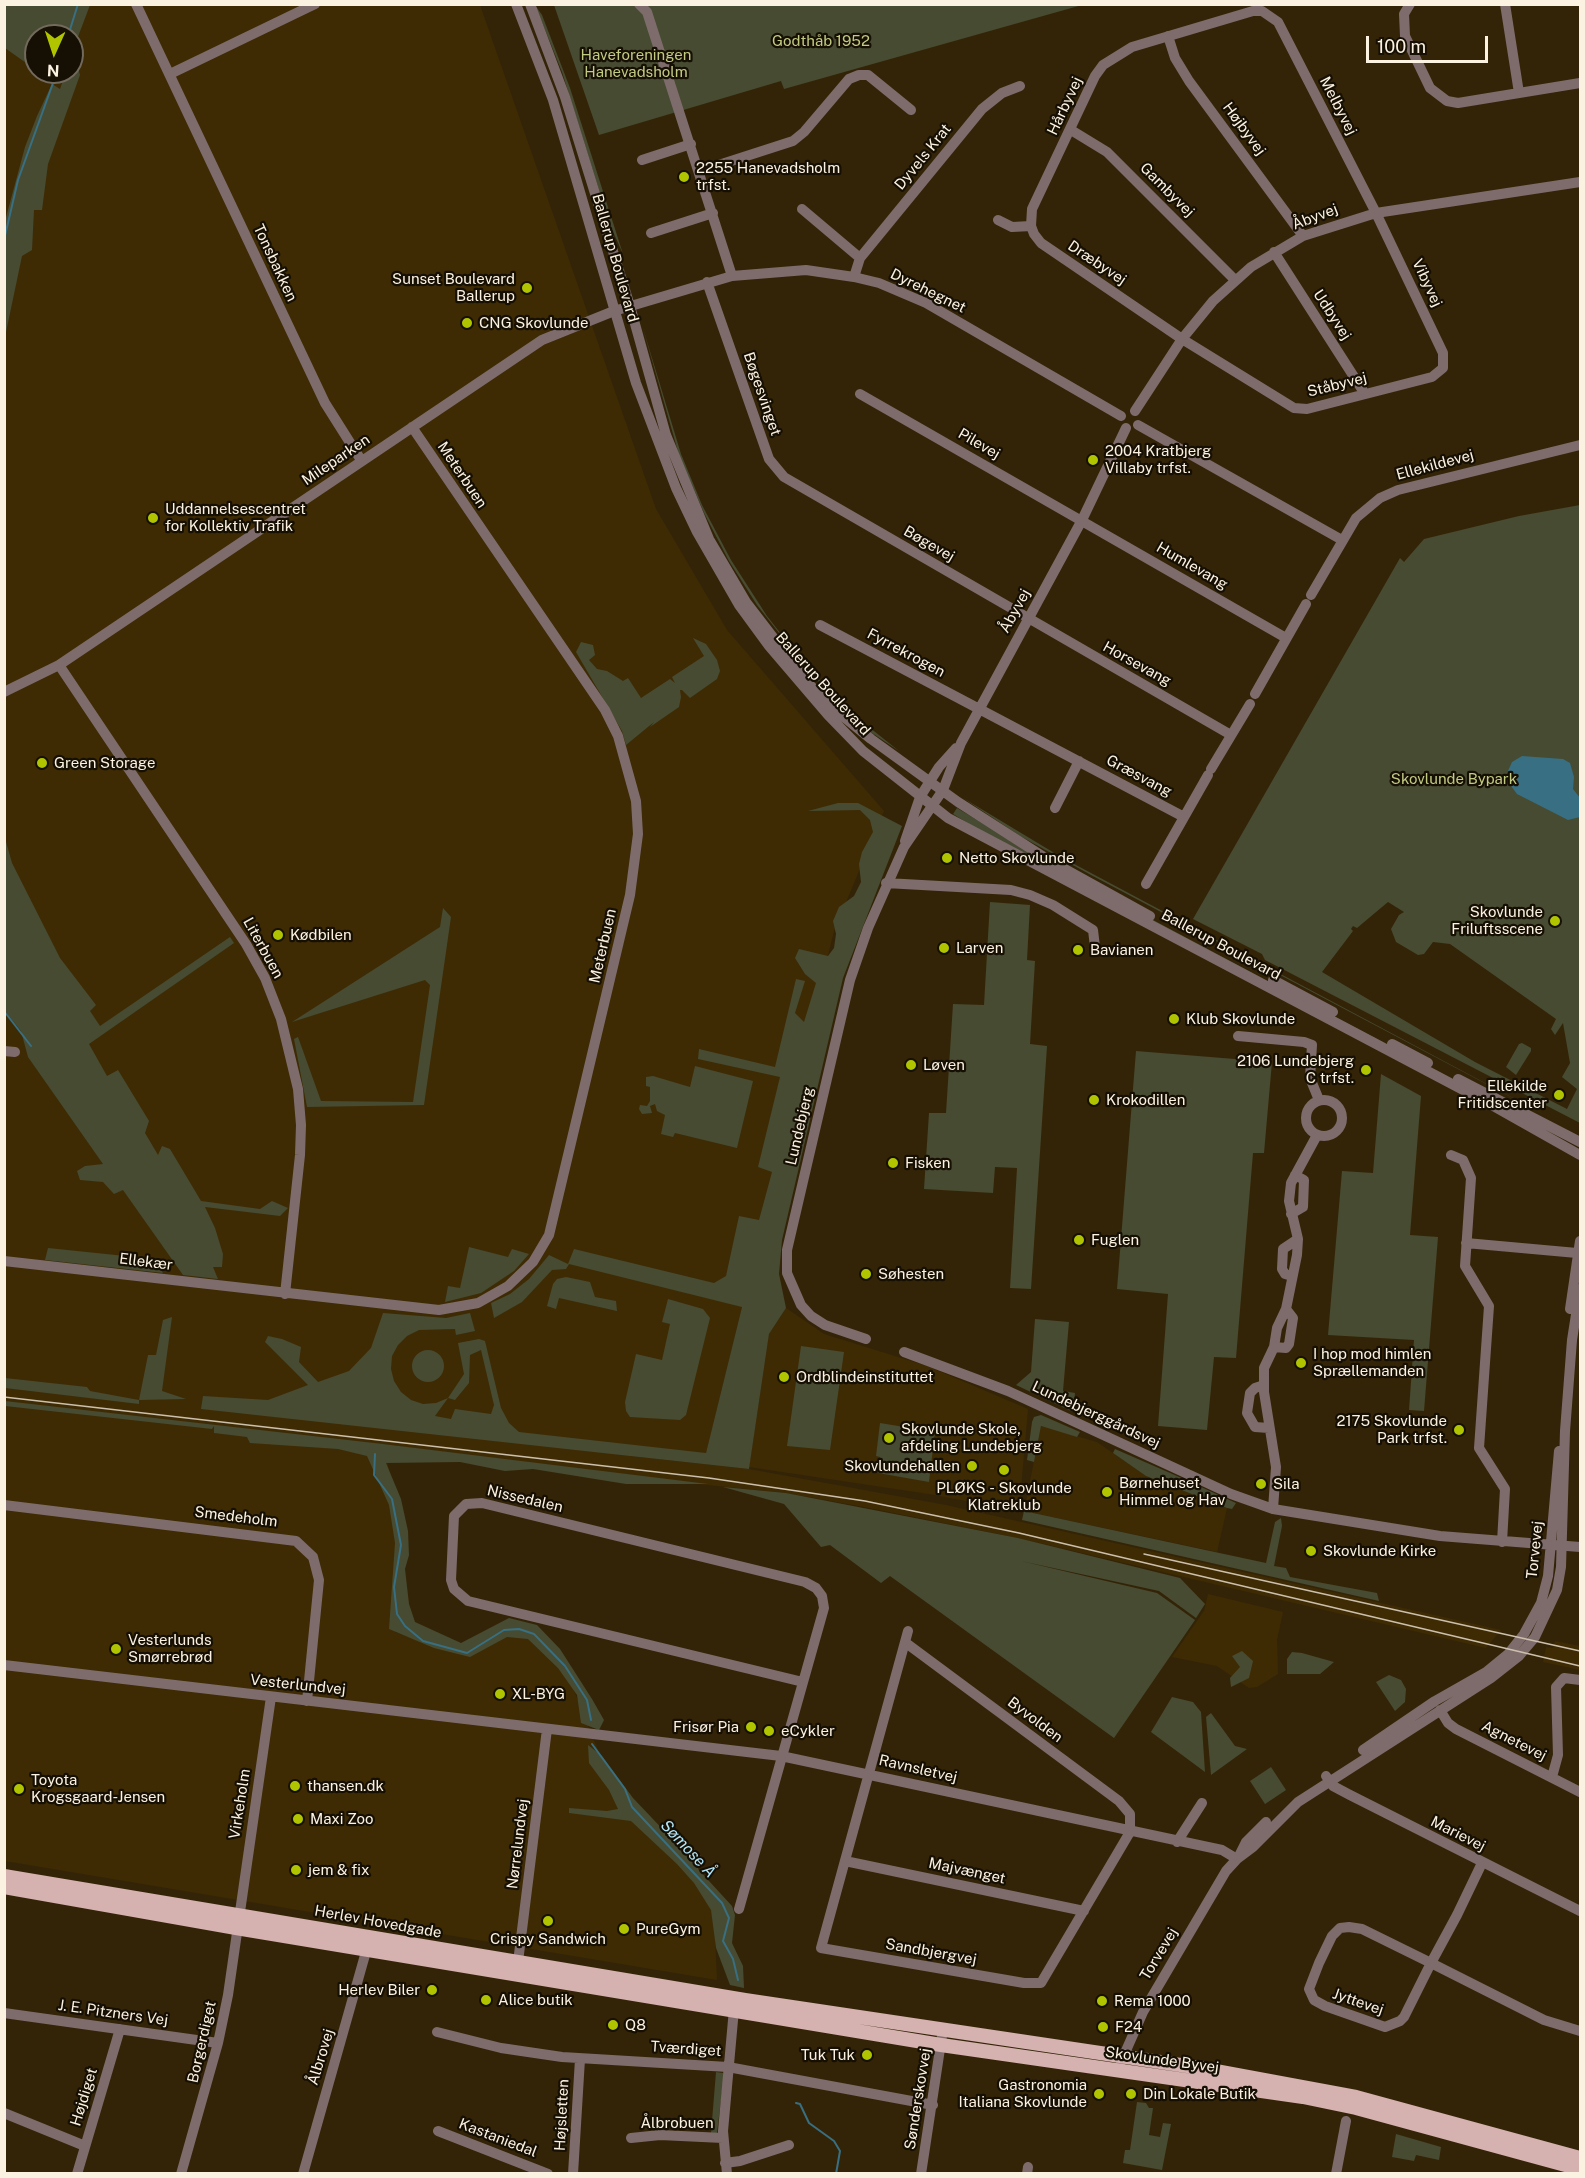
<!DOCTYPE html>
<meta charset="utf-8">
<style>
body{margin:0}
#map{position:relative;width:1585px;height:2178px;overflow:hidden;background:#342407;font-family:"Public Sans",sans-serif}
canvas{display:block}
.frame{position:absolute;inset:0;border:6px solid #fcf2e1;pointer-events:none}
.north{position:absolute;left:24px;top:24px;width:60px;height:60px;box-sizing:border-box;background:#160f04;border:2px solid #726a5c;border-radius:50%;rotate:183deg;font-size:16px;font-weight:700;line-height:24px;text-align:center;color:#fcf2e1}
.north::after{content:'';display:block;margin:auto;width:21px;height:27px;background:#b0c500;clip-path:polygon(50% 0,100% 100%,50% 72%,0 100%)}
.scale{position:absolute;left:1366px;top:36px;width:122px;height:27px;box-sizing:border-box;border:3px solid #fcf2e1;border-top:0;padding-left:8px;font-size:18px;line-height:21px;white-space:nowrap;color:#fcf2e1;-webkit-text-stroke:4px #160f04;paint-order:stroke}
</style>
<div id="map">
<canvas width="1585" height="2178"></canvas>
<div class="frame"></div>
<div class="north">N</div>
<div class="scale">100 m</div>
</div>
<script>
const c = document.querySelector('canvas').getContext('2d');
c.lineJoin = 'round';
function paint(path, color) { c.fillStyle = color; c.fill(path, 'evenodd'); }
const toPath = rows => new Path2D(rows.map(r => 'M' + r).join(''));
function stroke(path, color, width, dash) { c.strokeStyle = color; c.lineWidth = width; c.lineCap = dash ? 'butt' : 'round'; c.setLineDash(dash || []); c.stroke(path); }
function drawText(font, color, halo, rows, align = 'center') {
  c.font = font + ' "Public Sans",sans-serif'; c.lineWidth = 4.5; c.setLineDash([]); c.textBaseline = 'middle'; c.strokeStyle = halo; c.fillStyle = color; for (const [text, x, y, turn = 0] of rows) {
    c.save(); c.translate(x, y); c.rotate((+turn || 0) * Math.PI / 180); c.textAlign = isNaN(turn) ? turn : align; if (halo) c.strokeText(text, 0, 0); c.fillText(text, 0, 0); c.restore();
  }
}
const built = toPath([
 [89,5,480,5,656,509,727,630,884,811,834,931,706,1454,631,1456,749,1469,946,1505,1501,1630,1486,1648,1018,1538,864,1507,786,1493,630,1477,383,1444,399,1512,395,1632,468,1656,508,1634,530,1633,565,1668,620,1805,713,1895,717,1980,5,1861,4,40,36,61,36,72,72,72,72,48],
 [786,1308,824,1334,927,1366,1028,1409,1019,1511,929,1494,749,1467,769,1334],
 [1041,1426,1097,1442,1146,1476,1227,1508,1217,1552,1024,1511],
 [1208,1594,1283,1612,1277,1640,1278,1674,1257,1687,1249,1688,1217,1666,1172,1657,1204,1611],
 [1555,1641,1580,1646,1580,1670,1543,1662,1546,1647,1553,1648]
]);
const green = toPath([
 [5,4,90,5,73,50,80,75,48,164,42,210,34,210,32,250,22,256,5,337,5,221,25,147,37,116,52,84,60,89,66,72,72,72,72,36,36,36,36,70,5,48],
 [535,5,542,15,570,88,623,254,610,225,562,72],
 [554,5,1082,5,784,89,781,81,599,135],
 [642,325,681,454,702,505,731,560,767,616,806,666,850,712,899,751,869,731,812,675,757,605,729,561,704,513,679,455],
 [1580,505,1580,1123,1265,960,1262,954,1193,919,1400,558,1404,562,1424,539,1519,516],
 [1388,902,1404,912,1399,915,1391,929,1396,942,1418,955,1424,954,1433,942,1450,944,1556,1019,1551,1029,1555,1035,1563,1023,1570,1063,1562,1077,1577,1089,1567,1109,1475,1062,1322,972,1353,931,1351,929,1353,926,1357,928],
 [693,638,706,644,717,660,720,671,717,679,690,698,682,690,680,690,681,697,679,707,650,727,654,722,626,745,622,731,576,652,581,642,593,645,595,655,589,660,597,669,607,671,623,681,628,678,641,698,670,679,675,683,672,677,704,656],
 [963,798,1061,857,1560,1123,1091,875,1020,836],
 [838,803,858,803,902,826,843,978,782,1240,779,1274,786,1308,769,1334,749,1469,201,1409,203,1396,268,1400,308,1385,265,1342,268,1336,282,1339,301,1347,299,1362,318,1382,349,1371,371,1348,383,1313,446,1318,470,1313,475,1331,456,1335,455,1329,419,1330,407,1336,398,1345,392,1356,391,1369,394,1381,401,1392,411,1400,423,1404,436,1403,448,1398,464,1374,458,1343,479,1339,485,1341,501,1408,509,1423,519,1432,706,1453,742,1307,569,1264,566,1269,552,1270,522,1302,494,1318,491,1303,510,1294,529,1279,549,1255,568,1264,574,1249,714,1283,726,1276,739,1216,759,1220,772,1172,758,1167,780,1077,698,1059,699,1049,775,1067,796,979,805,981,795,1013,804,1022,816,983,805,974,795,958,799,949,828,956,834,948,836,934,833,921,839,907,854,896,861,882,859,864,862,852,873,832,870,820,860,810,808,811],
 [481,1350,494,1405,491,1414,455,1409,451,1419,435,1416,448,1398,455,1400,469,1383,470,1355],
 [957,808,1076,879,1580,1147,982,832,953,814],
 [5,838,12,863,60,958,96,1005,90,1011,100,1026,230,937,234,943,89,1044,107,1076,118,1070,149,1121,145,1133,158,1155,162,1146,170,1149,201,1201,260,1209,272,1201,288,1208,280,1216,205,1207,215,1228,223,1254,222,1267,213,1267,218,1279,183,1275,123,1190,114,1194,103,1182,80,1180,77,1171,85,1166,103,1164,28,1057,21,1031,5,1011],
 [990,902,1030,905,1027,960,1035,961,1030,1044,1047,1046,1031,1289,1010,1288,1017,1168,995,1167,993,1193,924,1189,929,1113,946,1113,953,1004,984,1005],
 [443,908,451,917,424,1105,307,1107,294,1039,298,1037,321,1101,413,1102,430,985,425,980,292,1022,440,927],
 [1522,1043,1531,1048,1531,1051,1516,1075,1506,1067,1519,1044],
 [1136,1051,1272,1062,1264,1153,1253,1153,1236,1358,1214,1357,1207,1430,1158,1426,1168,1294,1117,1289],
 [695,1066,753,1081,737,1148,675,1133,673,1137,661,1134,665,1115,657,1111,655,1104,650,1106,652,1113,642,1114,639,1109,640,1105,647,1106,650,1101,650,1087,646,1086,646,1077,653,1076,690,1087],
 [1381,1074,1421,1096,1410,1235,1438,1237,1424,1411,1409,1410,1414,1340,1328,1335,1342,1171,1373,1173],
 [469,1247,508,1257,512,1249,529,1254,514,1271,481,1293,445,1302,448,1286,460,1288],
 [48,1248,154,1259,163,1273,45,1260],
 [566,1277,590,1282,595,1297,616,1301,617,1311,559,1298,556,1309,547,1306,553,1284,557,1279],
 [668,1299,703,1309,710,1318,686,1415,680,1420,630,1417,626,1411,625,1402,636,1354,662,1360,670,1324,662,1322],
 [172,1317,162,1391,186,1399,139,1400,139,1404,5,1388,5,1378,87,1387,90,1391,139,1400,148,1355,156,1355,163,1320],
 [1035,1319,1069,1322,1063,1391,1075,1393,1073,1412,1016,1385,1031,1372],
 [801,1346,844,1352,830,1450,787,1446],
 '412 1366a16 16 0 1 1 32 0a16 16 0 1 1-32 0Z',
 [5,1401,383,1444,708,1484,626,1484,533,1469,505,1471,460,1462,386,1463,401,1499,408,1531,409,1555,405,1569,409,1604,415,1622,461,1643,509,1618,537,1625,560,1649,592,1699,604,1720,599,1730,581,1723,577,1695,558,1668,528,1639,507,1637,470,1657,434,1648,389,1629,395,1543,389,1505,367,1456,338,1449,250,1443,247,1437,214,1433,214,1426,212,1429,5,1406],
 [1041,1415,1080,1432,1077,1437,1041,1426,1034,1462,1027,1460,1032,1422,1034,1417],
 [880,1423,935,1432,929,1482,878,1473,880,1457,876,1456],
 [1115,1449,1177,1476,1236,1503,1232,1509,1227,1508,1146,1476,1113,1453],
 [723,1487,786,1493,1018,1538,1180,1578,1205,1604,1196,1618,1159,1591,1021,1561,1157,1593,1195,1620,1114,1738,890,1576,881,1583,830,1545,821,1547,784,1504],
 [1024,1511,1266,1563,1275,1522,1281,1518,1282,1526,1274,1566,1286,1568,1290,1577,1377,1593,1379,1601,1022,1520],
 [1242,1651,1253,1661,1249,1678,1231,1687,1230,1678,1240,1667,1232,1656],
 [1292,1652,1302,1653,1334,1662,1320,1674,1287,1674,1287,1659],
 [1389,1675,1401,1680,1406,1689,1405,1702,1395,1711,1376,1682],
 [1172,1697,1193,1702,1201,1712,1205,1772,1151,1732],
 [1211,1713,1235,1746,1247,1749,1211,1775,1206,1717],
 [588,1745,602,1756,633,1798,671,1838,676,1830,703,1858,698,1869,732,1906,735,1915,732,1943,743,1966,744,1988,730,1985,716,1948,711,1910,694,1883,677,1864,631,1821,569,1813,569,1808,607,1811,618,1809,609,1790,589,1763],
 [1271,1767,1286,1790,1265,1804,1250,1781],
 [716,2072,723,2073,724,2075,717,2133,711,2133],
 [1137,2102,1146,2103,1149,2108,1153,2108,1149,2135,1160,2137,1163,2123,1171,2124,1162,2170,1123,2163,1125,2150,1130,2150],
 [1396,2134,1441,2147,1439,2160,1416,2155,1414,2161,1392,2157]
]);
const water = toPath([
 [1522,756,1563,759,1570,763,1574,777,1573,789,1580,798,1580,817,1568,820,1517,794,1511,786,1508,771,1512,762]
]);
const stream = toPath([
 [68,36,78,4],
 [4,240,18,180,57,72],
 [4,1011,31,1046],
 [375,1454,374,1475,392,1499,401,1545,394,1587,397,1614,405,1626,423,1641,467,1653,504,1630,519,1629,534,1634,565,1666,587,1700,591,1720],
 [592,1744,625,1789,632,1807,722,1903,729,1918,723,1941,733,1959,738,1980],
 [796,2103,800,2104,809,2123,834,2141,840,2151,836,2174]
]);
const minor = toPath([
 [136,4,325,403,361,460],
 [516,4,553,100,636,383,676,488,697,532,739,605,769,646,828,715,863,751,948,818,1486,1102,1580,1155],
 [530,4,565,97,630,306,666,435,709,539,746,602,809,684,839,713,871,739,958,802,1047,859,1150,916],
 [639,4,647,12,732,276],
 [1410,4,1404,14,1405,36,1430,88,1447,101,1458,103,1580,83],
 [1505,4,1519,93],
 [1253,11,1262,11,1278,22,1376,213,1443,353,1443,368,1432,377,1307,409,1294,408,1182,339,1041,243,1034,234,1031,226,1032,209,1095,76,1103,65,1132,47,1253,11],
 [1168,36,1175,58,1189,81,1303,236],
 [170,74,315,4],
 [1071,130,1107,152,1235,280],
 [642,160,691,144],
 [700,171,793,141,804,132,849,79,859,75,868,75,911,110],
 [802,209,860,258],
 [998,220,1012,227,1031,226],
 [651,233,713,213],
 [1274,252,1365,394],
 [854,277,860,258,982,109,1002,93,1020,86],
 [707,282,769,459,784,477,1231,735],
 [860,394,1286,638],
 [1135,411,1182,339,1213,301,1251,267,1303,236,1376,213,1580,182],
 [1138,425,1342,540],
 [1311,595,1356,518,1380,498,1398,490,1580,445],
 [820,625,1184,817],
 [59,665,246,944,265,978,281,1019,298,1089,301,1125,300,1155,285,1294],
 [4,692,59,665,542,340,614,311,732,276,806,270,854,277,879,283,926,303,1121,416],
 [1255,694,1306,604],
 [1211,769,1250,704],
 [1055,808,1079,761],
 [905,841,920,797,939,767,956,748],
 [886,883,1011,890,1030,895,1053,905,1093,930,1095,947],
 [1146,884,1208,775],
 [1273,980,1333,1012],
 [1238,1036,1304,1042,1312,1045,1310,1078,1319,1100],
 [1392,1044,1428,1063],
 [4,1051,15,1052],
 [1458,1079,1580,1142],
 '1306 1118a18 18 0 1 1 36 0a18 18 0 1 1-36 0Z',
 [1451,1155,1463,1160,1471,1178,1465,1266,1489,1306,1479,1448,1505,1489,1502,1542],
 [1291,1214,1303,1207,1304,1180,1295,1175],
 [1466,1243,1577,1253],
 [4,1261,439,1310,478,1303,508,1286,533,1262,549,1235,630,895,638,834,636,801,618,736,605,710,412,427],
 [1292,1276,1285,1274,1282,1269,1283,1249,1298,1239],
 [1570,1309,1580,1241],
 [866,1339,825,1325,811,1316,801,1305,787,1273,787,1250,850,980,868,928,904,847,943,790,961,743,1082,520,1126,428],
 [1274,1347,1286,1348,1289,1344,1293,1318,1286,1309],
 [904,1352,1008,1391,1231,1494,1273,1509,1440,1536,1580,1547],
 [1264,1385,1255,1388,1250,1393,1247,1413,1255,1427,1269,1428],
 [4,1505,296,1541,313,1557,319,1580,307,1701],
 [1273,1509,1276,1467,1264,1392,1264,1368,1274,1347,1277,1328,1286,1309,1297,1255,1298,1239,1289,1201,1291,1183,1316,1137],
 [906,1643,1119,1801,1130,1814,1130,1832,1041,1983,1024,1983,821,1948,908,1631],
 [4,1665,781,1756,1222,1850,1237,1859],
 [1440,1710,1448,1723,1456,1729,1580,1792],
 [1363,1750,1435,1701,1486,1672,1508,1654,1524,1634,1541,1603,1548,1576,1559,1451],
 [1326,1776,1333,1786,1350,1795,1580,1911],
 [1552,1777,1558,1755,1556,1687,1564,1678,1580,1680],
 [1177,1842,1202,1803],
 [1239,1856,1246,1842,1266,1822],
 [845,1861,1084,1911],
 [1482,1863,1457,1915,1431,1963,1404,2017,1400,2021,1385,2027,1325,2006,1314,2000,1309,1989,1319,1963,1332,1936,1340,1928,1349,1927,1362,1929,1431,1963,1544,2020,1580,2031],
 [739,1909,824,1608,822,1596,816,1588,805,1582,482,1503,466,1504,454,1516,451,1580,454,1589,468,1601,803,1682],
 [518,1962,547,1729],
 [4,2013,218,2043],
 [437,2032,501,2048,562,2057,728,2067,933,2105],
 [1121,2062,1143,2012,1226,1871,1237,1859,1253,1847,1298,1802,1491,1678,1519,1656,1535,1637,1557,1590,1561,1567,1565,1431,1572,1340,1580,1289],
 [4,2113,85,2146],
 [438,2131,548,2174],
 [631,2138,660,2135,723,2138],
 [725,2163,740,2161,789,2145],
 [77,2174,120,2029],
 [181,2174,218,2043,228,1995,271,1697],
 [303,2174,367,1948],
 [573,2174,580,2059],
 [727,2174,723,2131,734,2009],
 [921,2174,943,2029],
 [1027,2174,1028,2167],
 [1336,2174,1346,2121]
]);
const major = toPath([
 [4,1876,745,2000,1194,2067,1356,2097,1580,2158],
 [4,1887,236,1928,941,2045,1303,2097,1356,2108,1580,2169]
]);
const tram = toPath([
 [4,1397,709,1478,865,1501,1019,1533,1580,1666],
 [1144,1554,1580,1651]
]);
const markers = [
 [684,177,6,"#b0c500"],
 [527,288,6,"#b0c500"],
 [467,323,6,"#b0c500"],
 [1093,460,6,"#b0c500"],
 [153,518,6,"#b0c500"],
 [42,763,6,"#b0c500"],
 [947,858,6,"#b0c500"],
 [1555,921,6,"#b0c500"],
 [278,935,6,"#b0c500"],
 [944,948,6,"#b0c500"],
 [1078,950,6,"#b0c500"],
 [1174,1019,6,"#b0c500"],
 [911,1065,6,"#b0c500"],
 [1366,1070,6,"#b0c500"],
 [1559,1095,6,"#b0c500"],
 [1094,1100,6,"#b0c500"],
 [893,1163,6,"#b0c500"],
 [1079,1240,6,"#b0c500"],
 [866,1274,6,"#b0c500"],
 [1301,1363,6,"#b0c500"],
 [784,1377,6,"#b0c500"],
 [1459,1430,6,"#b0c500"],
 [889,1438,6,"#b0c500"],
 [972,1466,6,"#b0c500"],
 [1004,1470,6,"#b0c500"],
 [1261,1484,6,"#b0c500"],
 [1107,1492,6,"#b0c500"],
 [1311,1551,6,"#b0c500"],
 [116,1649,6,"#b0c500"],
 [500,1694,6,"#b0c500"],
 [751,1727,6,"#b0c500"],
 [769,1731,6,"#b0c500"],
 [295,1786,6,"#b0c500"],
 [19,1789,6,"#b0c500"],
 [298,1819,6,"#b0c500"],
 [296,1870,6,"#b0c500"],
 [548,1921,6,"#b0c500"],
 [624,1929,6,"#b0c500"],
 [432,1990,6,"#b0c500"],
 [486,2000,6,"#b0c500"],
 [1102,2001,6,"#b0c500"],
 [613,2025,6,"#b0c500"],
 [1103,2027,6,"#b0c500"],
 [867,2055,6,"#b0c500"],
 [1099,2094,6,"#b0c500"],
 [1131,2094,6,"#b0c500"]
];
const parkNames = [
 ["Godthåb 1952",821,41],
 ["Haveforeningen",636,55],
 ["Hanevadsholm",636,72],
 ["Skovlunde Bypark",1454,779]
];
const streetNames = [
 ["Hårbyvej",1065,106,-65],
 ["Melbyvej",1338,106,63],
 ["Højbyvej",1244,129,54],
 ["Dyvels Krat",923,157,-51],
 ["Gambyvej",1167,190,45],
 ["Åbyvej",1315,217,-21],
 ["Ballerup Boulevard",615,258,74],
 ["Tonsbakken",275,263,65],
 ["Dræbyvej",1097,263,34],
 ["Vibyvej",1427,283,65],
 ["Dyrehegnet",928,291,26],
 ["Udbyvej",1332,315,57],
 ["Ståbyvej",1337,385,-14],
 ["Bøgesvinget",762,394,71],
 ["Pilevej",979,444,30],
 ["Mileparken",336,460,-34],
 ["Ellekildevej",1435,465,-15],
 ["Meterbuen",462,475,56],
 ["Bøgevej",929,544,30],
 ["Humlevang",1192,566,30],
 ["Åbyvej",1015,611,-61],
 ["Fyrrekrogen",906,653,28],
 ["Horsevang",1137,664,29],
 ["Ballerup Boulevard",823,684,48],
 ["Græsvang",1139,776,28],
 ["Ballerup Boulevard",1221,945,28],
 ["Meterbuen",603,946,-77],
 ["Literbuen",263,948,61],
 ["Lundebjerg",800,1126,-77],
 ["Ellekær",146,1262,7],
 ["Lundebjerggårdsvej",1096,1415,25],
 ["Nissedalen",525,1499,13],
 ["Smedeholm",236,1517,7],
 ["Torvevej",1535,1550,-84],
 ["Vesterlundvej",298,1685,6],
 ["Byvolden",1035,1720,37],
 ["Agnetevej",1514,1741,27],
 ["Ravnsletvej",918,1769,13],
 ["Virkeholm",240,1804,-81],
 ["Marievej",1458,1834,27],
 ["Nørrelundvej",518,1844,-83],
 ["Majvænget",967,1871,12],
 ["Herlev Hovedgade",378,1922,10],
 ["Sandbjergvej",931,1952,10],
 ["Torvevej",1159,1954,-59],
 ["Jyttevej",1358,2002,19],
 ["J. E. Pitzners Vej",113,2013,8],
 ["Borgerdiget",202,2042,-77],
 ["Tværdiget",686,2049,4],
 ["Ålbrovej",321,2057,-73],
 ["Skovlunde Byvej",1162,2060,8],
 ["Højdiget",84,2097,-73],
 ["Sønderskovvej",918,2099,-81],
 ["Højsletten",562,2115,-87],
 ["Ålbrobuen",677,2123],
 ["Kastaniedal",498,2138,21]
];
const poiNames = [
 ["2255 Hanevadsholm",696,168],
 ["trfst.",696,185],
 ["Sunset Boulevard",515,279,"right"],
 ["Ballerup",515,296,"right"],
 ["CNG Skovlunde",479,323],
 ["2004 Kratbjerg",1105,451],
 ["Villaby trfst.",1105,468],
 ["Uddannelsescentret",165,509],
 ["for Kollektiv Trafik",165,526],
 ["Green Storage",54,763],
 ["Netto Skovlunde",959,858],
 ["Skovlunde",1543,912,"right"],
 ["Friluftsscene",1543,929,"right"],
 ["Kødbilen",290,935],
 ["Larven",956,948],
 ["Bavianen",1090,950],
 ["Klub Skovlunde",1186,1019],
 ["2106 Lundebjerg",1354,1061,"right"],
 ["C trfst.",1354,1078,"right"],
 ["Løven",923,1065],
 ["Ellekilde",1547,1086,"right"],
 ["Fritidscenter",1547,1103,"right"],
 ["Krokodillen",1106,1100],
 ["Fisken",905,1163],
 ["Fuglen",1091,1240],
 ["Søhesten",878,1274],
 ["I hop mod himlen",1313,1354],
 ["Sprællemanden",1313,1371],
 ["Ordblindeinstituttet",796,1377],
 ["2175 Skovlunde",1447,1421,"right"],
 ["Park trfst.",1447,1438,"right"],
 ["Skovlunde Skole,",901,1429],
 ["afdeling Lundebjerg",901,1446],
 ["Skovlundehallen",960,1466,"right"],
 ["Børnehuset",1119,1483],
 ["Himmel og Hav",1119,1500],
 ["Sila",1273,1484],
 ["PLØKS - Skovlunde",1004,1488,"center"],
 ["Klatreklub",1004,1505,"center"],
 ["Skovlunde Kirke",1323,1551],
 ["Vesterlunds",128,1640],
 ["Smørrebrød",128,1657],
 ["XL-BYG",512,1694],
 ["Frisør Pia",739,1727,"right"],
 ["eCykler",781,1731],
 ["Toyota",31,1780],
 ["Krogsgaard-Jensen",31,1797],
 ["thansen.dk",307,1786],
 ["Maxi Zoo",310,1819],
 ["jem & fix",308,1870],
 ["PureGym",636,1929],
 ["Crispy Sandwich",548,1939,"center"],
 ["Herlev Biler",420,1990,"right"],
 ["Alice butik",498,2000],
 ["Rema 1000",1114,2001],
 ["Q8",625,2025],
 ["F24",1115,2027],
 ["Tuk Tuk",855,2055,"right"],
 ["Gastronomia",1087,2085,"right"],
 ["Italiana Skovlunde",1087,2102,"right"],
 ["Din Lokale Butik",1143,2094]
];
const waterNames = [
 ["Sømose Å",688,1849,47]
];
paint(built, '#3e2b04');
paint(green, '#474b31');
paint(water, '#386f82');
stroke(stream, '#386f82', 2);
stroke(minor, '#7e6c6c', 10);
stroke(major, '#d5b1b0', 14);
stroke(tram, '#ccc0ad', 1.5);
for (const [x, y, r, color] of markers) { const dot = new Path2D(); dot.arc(x, y, r, 0, 2 * Math.PI); c.fillStyle = color; c.fill(dot); stroke(dot, '#160f04', 2); }
drawText('15px', '#c2cb82', '#160f04', parkNames);
drawText('15px', '#fcf2e1', '#160f04', streetNames);
drawText('15px', '#fcf2e1', '#160f04', poiNames, 'left');
drawText('italic 16px', '#b3e5f8', '#160f04', waterNames);
</script>
